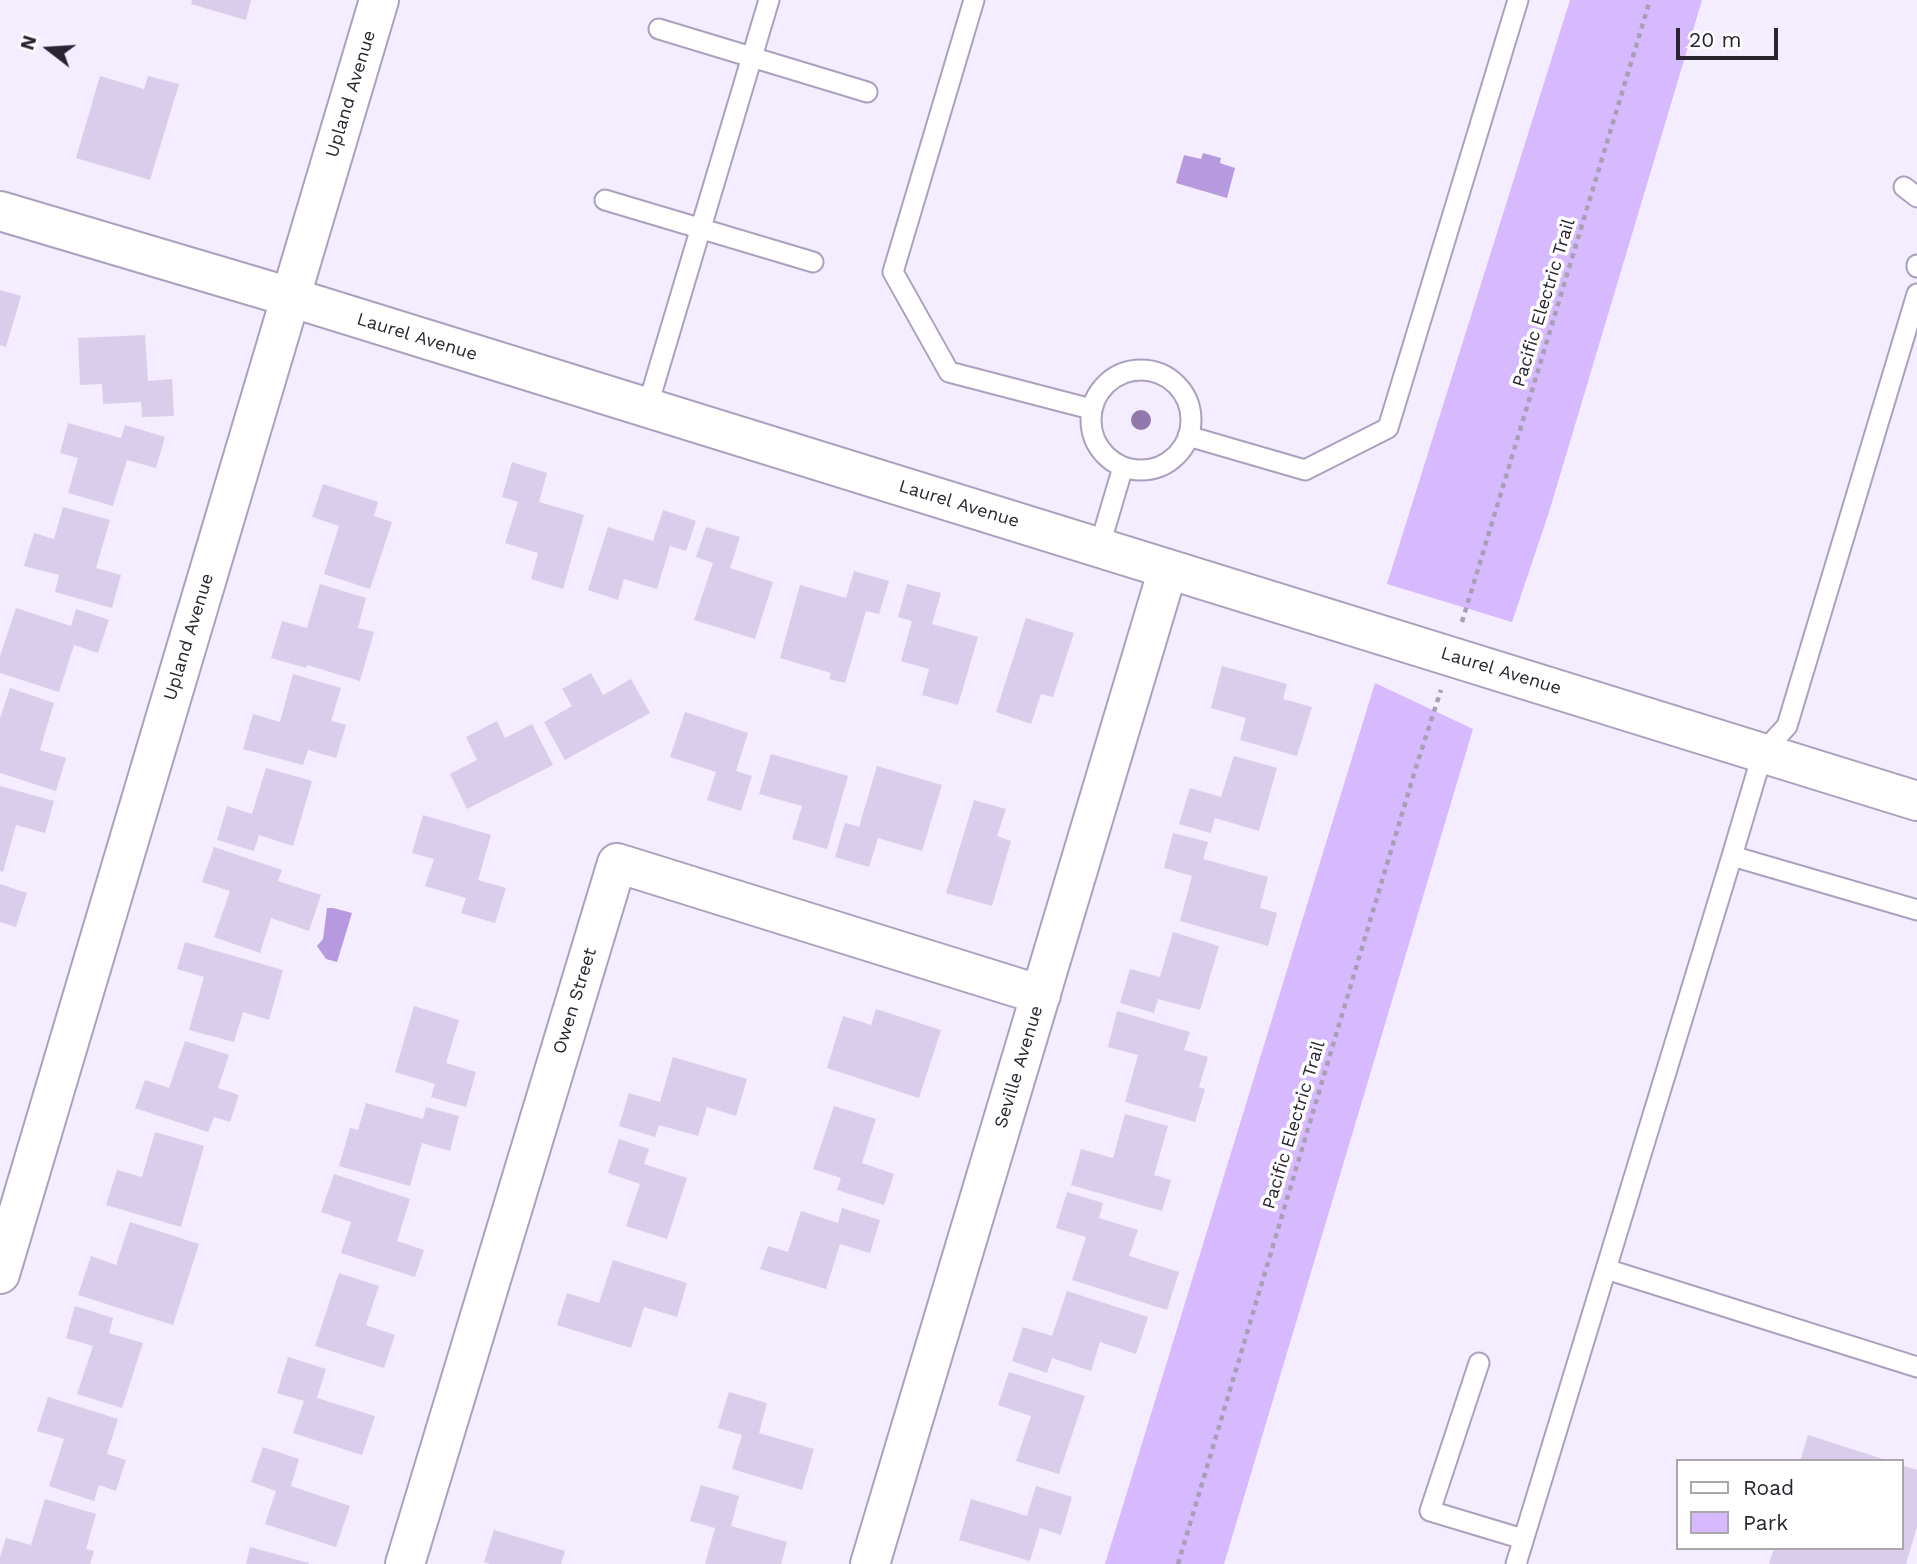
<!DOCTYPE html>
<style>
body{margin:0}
#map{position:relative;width:1917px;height:1564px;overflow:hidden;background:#f4ecff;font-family:"Work Sans",sans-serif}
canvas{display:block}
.legend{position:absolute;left:1676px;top:1459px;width:228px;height:91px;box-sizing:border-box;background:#fff;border:2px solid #a9a7ac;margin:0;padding:9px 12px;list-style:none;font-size:21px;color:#292430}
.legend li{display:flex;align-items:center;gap:14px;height:35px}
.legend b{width:35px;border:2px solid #a9a7ac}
.north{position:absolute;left:14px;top:14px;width:70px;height:70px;-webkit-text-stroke:5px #fff;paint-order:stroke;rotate:287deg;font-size:19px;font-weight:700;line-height:28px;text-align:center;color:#292430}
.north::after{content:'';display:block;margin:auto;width:24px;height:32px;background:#292430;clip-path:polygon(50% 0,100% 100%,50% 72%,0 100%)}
.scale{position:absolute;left:1676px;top:28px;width:102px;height:32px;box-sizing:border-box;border:4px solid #292430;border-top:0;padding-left:9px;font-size:21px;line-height:24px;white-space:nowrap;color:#292430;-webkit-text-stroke:5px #fff;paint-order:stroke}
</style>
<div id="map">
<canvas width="1917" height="1564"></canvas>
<ul class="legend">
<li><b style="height:9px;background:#fff"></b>Road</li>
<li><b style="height:19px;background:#d6b9fe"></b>Park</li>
</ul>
<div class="north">N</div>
<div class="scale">20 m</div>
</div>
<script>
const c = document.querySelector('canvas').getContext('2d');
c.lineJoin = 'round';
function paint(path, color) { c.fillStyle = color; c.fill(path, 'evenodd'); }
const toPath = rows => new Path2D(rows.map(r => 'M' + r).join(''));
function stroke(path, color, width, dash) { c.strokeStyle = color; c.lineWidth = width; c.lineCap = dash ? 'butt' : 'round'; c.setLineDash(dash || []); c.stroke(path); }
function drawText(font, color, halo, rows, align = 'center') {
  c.font = font + ' "Work Sans",sans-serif'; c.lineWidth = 7; c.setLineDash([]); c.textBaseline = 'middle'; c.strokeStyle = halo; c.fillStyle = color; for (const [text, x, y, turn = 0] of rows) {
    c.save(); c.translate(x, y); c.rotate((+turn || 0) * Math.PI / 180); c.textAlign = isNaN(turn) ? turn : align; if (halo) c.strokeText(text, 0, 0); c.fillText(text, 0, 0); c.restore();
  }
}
const green = toPath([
 [1570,0,1702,0,1549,512,1512,622,1387,584],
 [1375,683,1473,729,1224,1564,1105,1564]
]);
const water = toPath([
 [1203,153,1221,158,1220,163,1235,168,1227,198,1176,183,1184,155,1201,159],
 [327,908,333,908,352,913,337,962,326,959,317,946,323,939]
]);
const building = toPath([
 [192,0,251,0,246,20,191,4],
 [100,76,144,89,148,76,179,84,150,180,76,158],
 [0,290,21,296,6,347,0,345],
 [145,335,148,381,172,379,174,416,142,417,141,402,103,404,102,384,80,385,78,338],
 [68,423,121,438,125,425,165,437,156,468,127,460,113,506,68,493,78,458,60,453],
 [512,462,547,473,539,502,584,515,563,589,531,579,538,553,505,543,518,502,502,497],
 [323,484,378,502,374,516,392,522,370,589,324,574,339,526,312,517],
 [63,507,110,520,96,568,121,575,112,608,55,592,59,575,24,566,34,533,54,539],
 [663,510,696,521,686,551,670,546,657,589,624,579,618,600,588,590,608,527,653,541],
 [706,527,740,537,730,568,773,582,755,639,694,620,713,563,696,557],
 [854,571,889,581,879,614,866,611,845,683,829,679,831,673,780,658,800,585,846,598],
 [320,584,366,598,358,628,374,632,360,681,307,665,306,668,271,658,282,621,307,628],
 [907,584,941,593,932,624,978,637,958,705,922,695,929,669,901,661,912,621,898,617],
 [16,608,71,626,76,609,109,620,98,653,74,645,59,692,0,673,0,656],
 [1026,618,1074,633,1053,697,1041,694,1031,724,996,712],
 [1222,666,1287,684,1283,699,1312,707,1297,756,1240,740,1246,718,1211,708],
 [591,673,603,695,631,679,650,713,565,760,544,722,572,706,562,689],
 [293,674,341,688,331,721,346,725,336,758,308,750,303,765,243,749,253,714,280,722],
 [10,688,54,703,40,750,66,758,56,791,0,773,0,718],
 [685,712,748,733,736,771,752,776,741,811,707,800,716,772,670,757],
 [497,721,505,738,532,724,553,765,467,809,450,774,477,760,466,737],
 [771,754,848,776,827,849,792,839,802,806,759,794],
 [1234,756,1277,768,1259,831,1215,818,1211,833,1179,824,1190,788,1221,797],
 [877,766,942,785,922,851,878,838,869,867,835,857,845,823,859,827],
 [266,768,312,781,293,846,259,835,254,851,217,840,227,806,252,814],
 [0,786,54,801,45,833,16,825,3,872,0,871],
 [974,800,1006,809,997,836,1011,841,992,906,946,893],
 [423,815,491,835,478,880,506,888,495,923,461,913,466,898,425,886,434,859,412,853],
 [1173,833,1208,842,1203,859,1268,877,1260,908,1277,913,1268,946,1180,921,1192,876,1164,868],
 [214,847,282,870,278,881,321,895,309,931,271,918,260,953,214,937,230,891,202,882],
 [0,884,27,893,16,927,0,922],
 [1173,932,1219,946,1200,1010,1158,999,1154,1013,1120,1003,1130,969,1160,977],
 [185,942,283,970,269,1020,243,1012,234,1042,189,1030,204,977,177,969],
 [414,1006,459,1020,446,1063,476,1072,466,1107,431,1097,435,1084,395,1072],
 [876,1009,941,1030,919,1098,827,1068,843,1016,871,1025],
 [1117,1011,1190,1032,1184,1050,1208,1057,1199,1087,1205,1089,1195,1122,1125,1102,1138,1055,1108,1047],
 [185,1041,229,1055,218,1088,239,1095,230,1122,214,1117,208,1132,135,1108,145,1080,169,1088],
 [673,1057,747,1079,736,1116,707,1107,698,1136,659,1125,655,1137,619,1126,629,1093,660,1102],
 [366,1103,423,1119,426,1107,459,1116,450,1151,422,1143,410,1186,339,1166,350,1128,358,1130],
 [834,1106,876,1119,862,1163,894,1174,884,1205,837,1190,841,1178,813,1169],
 [1125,1114,1168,1126,1154,1175,1171,1180,1162,1211,1071,1185,1081,1149,1113,1158],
 [155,1132,204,1146,181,1227,106,1205,117,1170,142,1177],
 [619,1139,649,1149,644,1164,687,1178,667,1239,626,1226,640,1184,608,1173],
 [334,1174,410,1199,397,1241,424,1250,415,1277,341,1253,351,1222,321,1212],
 [1067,1192,1103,1203,1099,1218,1138,1230,1129,1256,1179,1272,1167,1310,1072,1280,1086,1237,1056,1228],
 [842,1208,880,1220,870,1253,840,1244,826,1289,760,1269,768,1246,788,1252,801,1211,838,1223],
 [130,1222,199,1244,173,1325,78,1295,91,1256,116,1265],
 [613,1260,687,1283,677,1317,644,1307,631,1348,557,1325,567,1293,599,1303],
 [339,1273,379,1286,366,1325,395,1335,384,1368,315,1346],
 [1067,1291,1148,1317,1136,1354,1100,1342,1091,1371,1052,1358,1047,1373,1012,1361,1023,1327,1052,1336],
 [75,1306,113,1318,109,1333,143,1343,122,1408,77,1394,93,1346,66,1338],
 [288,1357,326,1369,317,1398,375,1416,362,1455,293,1433,304,1401,277,1393],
 [1009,1372,1085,1396,1059,1474,1016,1461,1031,1416,998,1405],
 [729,1392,767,1403,759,1433,814,1449,802,1490,732,1469,742,1435,718,1428],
 [48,1397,118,1419,107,1454,126,1460,116,1491,99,1485,94,1501,49,1486,64,1439,37,1431],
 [1808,1435,1886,1460,1886,1461,1800,1461],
 [263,1447,299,1459,291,1486,350,1506,336,1547,265,1524,276,1491,251,1482],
 [1901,1465,1917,1470,1917,1527,1906,1564,1769,1564,1774,1548,1901,1548],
 [701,1485,739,1496,731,1526,787,1542,781,1564,705,1564,715,1528,690,1521],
 [1036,1486,1072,1497,1061,1535,1040,1528,1030,1561,959,1540,971,1499,1027,1516],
 [45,1499,96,1514,86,1549,94,1551,90,1564,0,1564,0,1557,6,1538,31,1545],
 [494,1530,565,1551,561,1564,490,1564,484,1562],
 [250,1547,309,1563,309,1564,246,1564]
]);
const path = toPath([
 [1462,622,1650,0],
 [1178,1564,1416,767,1441,690]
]);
const service = toPath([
 [974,0,893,272,949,372,1091,409],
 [659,29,867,92],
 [1904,187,1917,197],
 [605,200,813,262],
 [1917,265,1917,267],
 [1917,294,1787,726,1763,752,1732,856,1917,910],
 '1091 420a50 50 0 1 1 100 0a50 50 0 1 1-100 0Z',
 [647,408,769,0],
 [1188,436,1305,470,1388,428,1518,0],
 [1099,548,1123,467],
 [1606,1269,1732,856],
 [1479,1363,1430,1511,1523,1539],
 [1516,1564,1606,1269,1917,1367]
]);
const minor = toPath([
 [0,211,290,297,1917,801],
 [0,1274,379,0],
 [405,1564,617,863,1041,995],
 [870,1564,1168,569]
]);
const trees = [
 [1141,420]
];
const streetNames = [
 ["Upland Avenue",351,94,-73],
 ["Pacific Electric Trail",1544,303,-73],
 ["Laurel Avenue",417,337,17],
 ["Laurel Avenue",959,504,17],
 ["Upland Avenue",189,637,-73],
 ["Laurel Avenue",1501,671,17],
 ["Owen Street",575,1001,-73],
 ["Seville Avenue",1019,1067,-73],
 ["Pacific Electric Trail",1294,1125,-73]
];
paint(green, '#d6b9fe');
paint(water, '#b699de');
paint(building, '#d9cdeb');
stroke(service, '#aba0bd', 23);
stroke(minor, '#aba0bd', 42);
stroke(path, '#a7a0b0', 4.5, [5, 5]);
stroke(service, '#fff', 19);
stroke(minor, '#fff', 38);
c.fillStyle = '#9278ac';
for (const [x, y] of trees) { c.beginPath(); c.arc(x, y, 10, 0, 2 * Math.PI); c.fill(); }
drawText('18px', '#292430', '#fff', streetNames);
</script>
